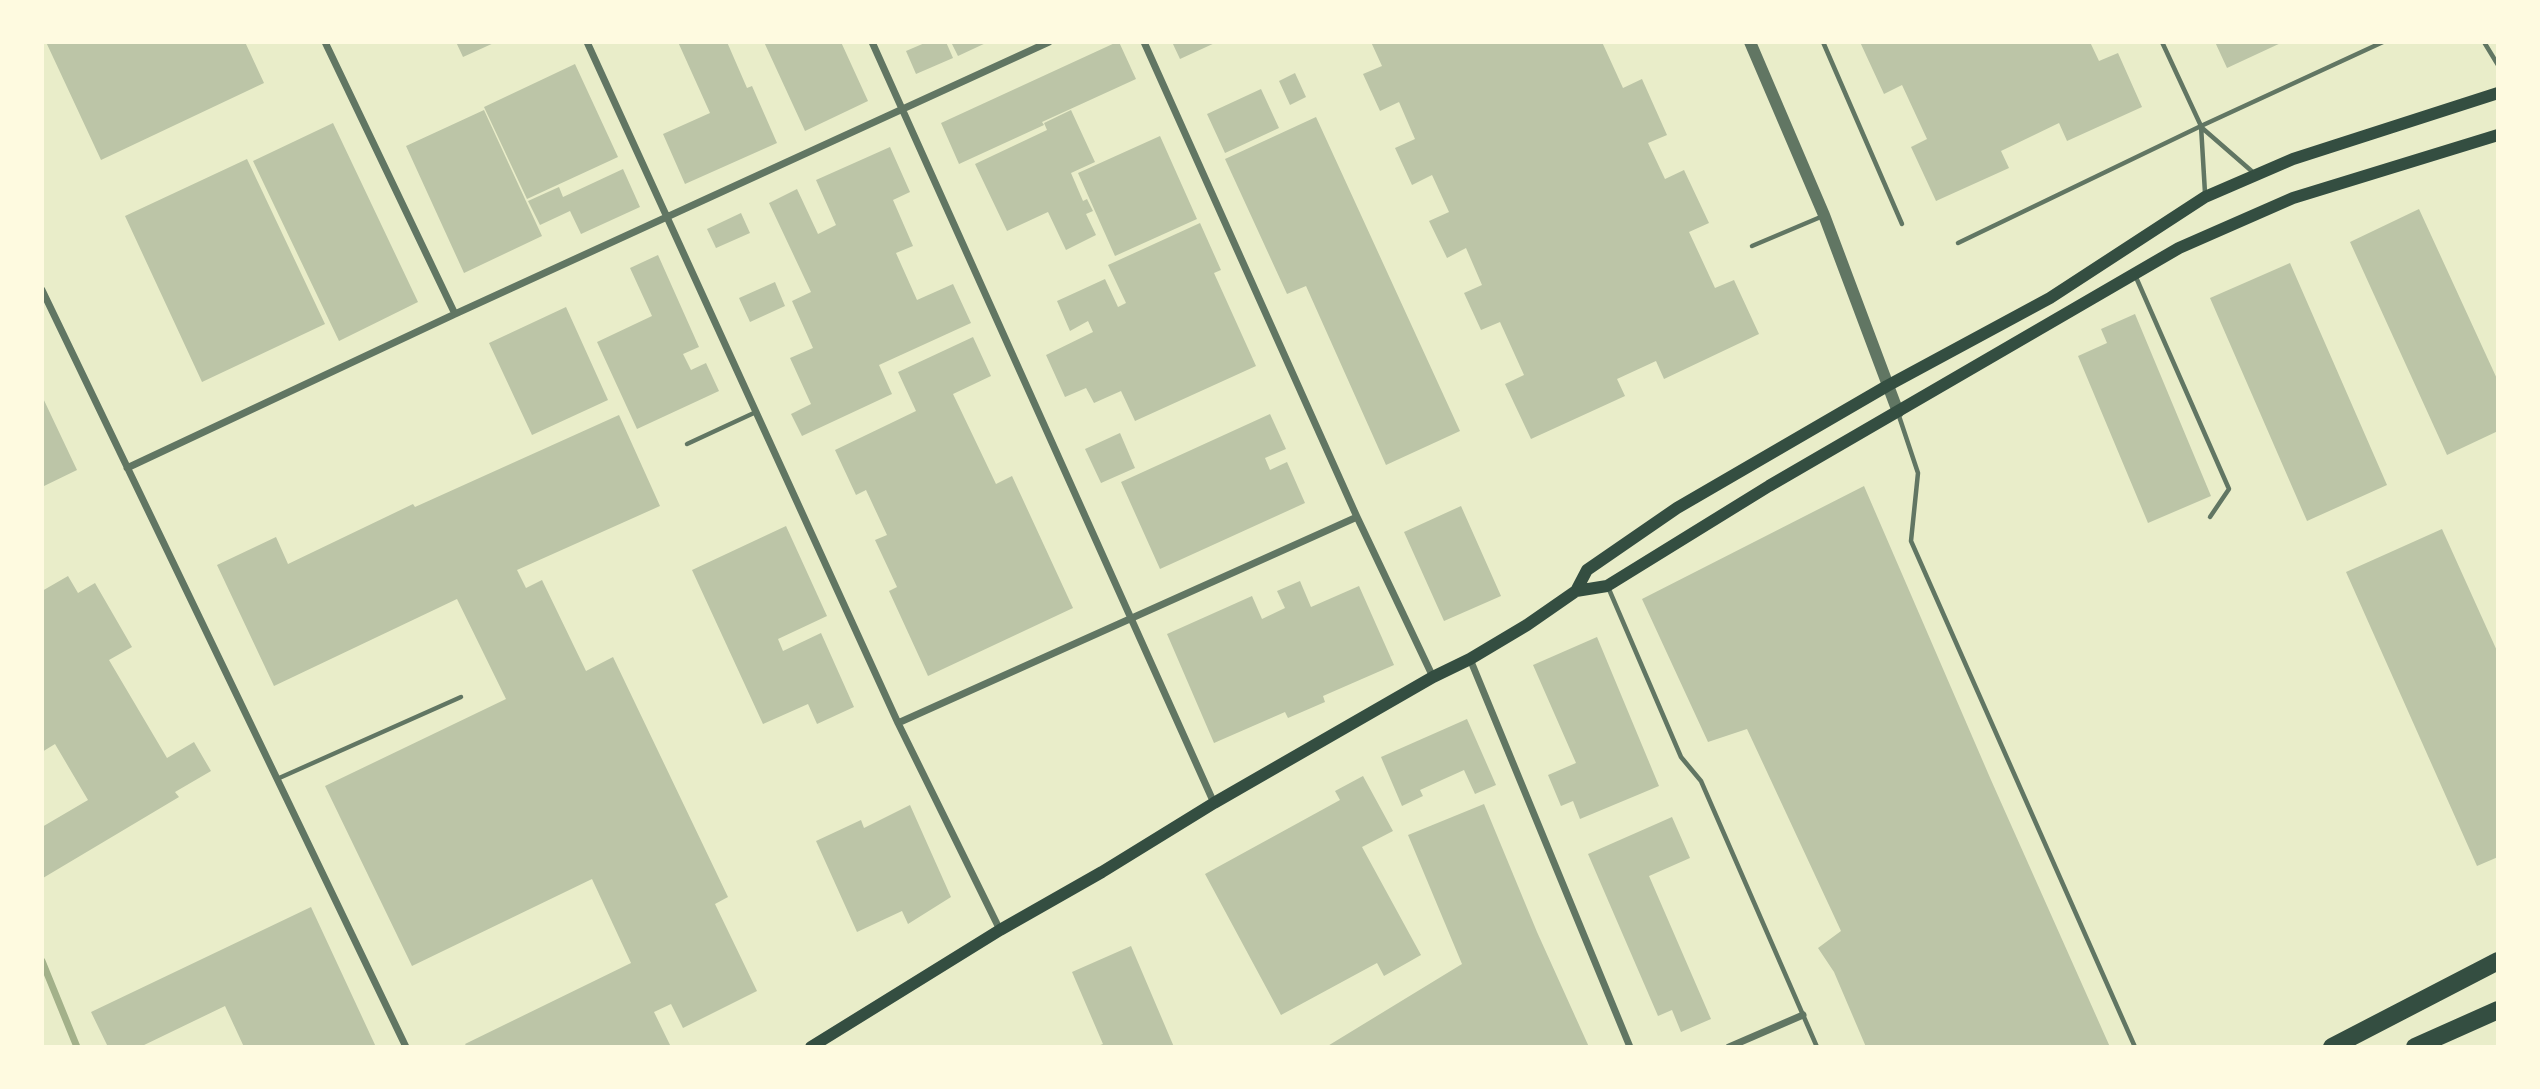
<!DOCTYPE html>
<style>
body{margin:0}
#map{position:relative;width:2540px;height:1089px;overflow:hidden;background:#e9edc9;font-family:Roboto,sans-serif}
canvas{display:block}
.frame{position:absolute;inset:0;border:44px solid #fefae0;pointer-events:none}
</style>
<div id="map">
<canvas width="2540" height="1089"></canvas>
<div class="frame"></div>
</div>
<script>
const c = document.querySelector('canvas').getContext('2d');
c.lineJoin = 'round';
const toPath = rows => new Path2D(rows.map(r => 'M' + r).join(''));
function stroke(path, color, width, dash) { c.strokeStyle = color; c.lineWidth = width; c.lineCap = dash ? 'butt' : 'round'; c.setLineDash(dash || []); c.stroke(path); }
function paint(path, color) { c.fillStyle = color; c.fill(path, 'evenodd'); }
const stream = toPath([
 [42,961,77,1047]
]);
const building = toPath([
 [46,42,245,42,264,83,101,160],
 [456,42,496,42,463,57],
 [678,42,727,42,747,88,752,86,777,143,685,184,663,134,710,113],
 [764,42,841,42,868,101,805,131],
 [927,42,946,42,953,58,916,74,906,51],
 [951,42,988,42,958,56],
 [1117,42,1119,42,1136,79,1042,122,1044,125,959,164,941,123],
 [1172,42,1217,42,1180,59],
 [1371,42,1602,42,1623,88,1642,79,1667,135,1648,143,1665,179,1684,170,1709,223,1689,232,1715,288,1734,280,1759,334,1664,379,1656,361,1617,379,1625,396,1531,439,1505,384,1524,375,1500,322,1481,330,1464,293,1482,285,1466,248,1447,258,1429,221,1449,212,1432,175,1412,185,1395,148,1415,139,1399,102,1380,111,1363,74,1382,66],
 [1860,42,2090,42,2099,61,2118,53,2142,107,2067,141,2059,123,2001,151,2009,168,1936,201,1911,147,1927,139,1902,85,1884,94],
 [2215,42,2283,42,2227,68],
 [575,64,618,157,527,199,484,107],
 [1295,73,1306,97,1290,105,1279,81],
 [1261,89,1279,128,1225,153,1207,114],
 [484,110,542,236,464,273,406,146],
 [1071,110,1095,162,1071,173,1083,201,1087,199,1093,211,1086,214,1096,235,1066,250,1048,212,1007,231,975,164,1047,130,1044,123],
 [1316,117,1460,431,1386,465,1306,286,1287,294,1225,159],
 [333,123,418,302,339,341,253,161],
 [1160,136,1197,219,1115,256,1078,173],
 [890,147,910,192,893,200,913,246,896,253,917,300,953,284,971,323,879,365,892,394,802,436,791,414,811,404,790,358,813,348,792,301,811,292,769,203,797,189,818,234,836,225,816,180],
 [247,159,325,324,202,382,125,216],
 [623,169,640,207,581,234,570,211,540,225,528,201,559,187,563,197],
 [2419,209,2498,381,2498,431,2447,455,2350,242],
 [741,213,750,233,716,248,707,229],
 [1200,223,1221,270,1214,273,1256,366,1135,421,1121,391,1094,403,1086,388,1065,397,1046,355,1093,332,1088,321,1070,331,1057,301,1105,279,1118,307,1126,303,1108,265],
 [658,255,699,347,683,354,691,370,706,363,719,391,637,429,597,342,652,316,630,268],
 [2290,263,2387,485,2307,521,2210,298],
 [775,282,785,306,750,322,739,298],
 [566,307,608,400,532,435,489,343],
 [2135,314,2211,496,2148,523,2078,356,2107,343,2101,329],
 [973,337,991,376,953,394,996,484,1012,476,1073,608,928,676,889,591,897,587,875,540,887,535,866,490,856,495,835,450,916,411,898,372],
 [42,396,77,470,42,487],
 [1270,414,1286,449,1265,458,1270,470,1287,462,1305,503,1160,569,1121,482],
 [619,415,660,506,517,570,526,588,542,580,586,671,613,657,728,897,715,904,757,991,683,1028,671,1004,654,1012,671,1047,467,1047,465,1044,631,963,592,879,412,966,325,786,506,699,457,599,274,686,217,565,276,537,288,564,413,504,415,507],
 [1120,433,1135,468,1101,483,1085,449],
 [1864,486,1991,780,2110,1047,1866,1047,1834,972,1818,948,1841,931,1747,729,1708,742,1642,599],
 [1461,506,1501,596,1444,621,1404,532],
 [786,526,827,616,778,639,783,651,821,633,854,707,817,724,808,704,763,724,692,570],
 [2442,529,2498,653,2498,857,2477,866,2346,572],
 [68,576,78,593,95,583,132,647,109,660,167,758,194,742,211,771,175,792,179,797,43,878,42,827,88,800,55,744,42,752,42,591],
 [1300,581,1311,607,1359,586,1394,665,1323,696,1325,702,1288,718,1285,712,1214,743,1167,634,1252,596,1262,619,1285,608,1277,591],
 [1597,637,1659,786,1580,819,1573,801,1561,806,1548,775,1576,763,1533,665],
 [1467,719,1496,785,1475,794,1464,770,1420,790,1423,796,1402,806,1381,757],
 [1363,776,1393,831,1362,847,1421,955,1384,976,1377,963,1281,1015,1205,874,1340,800,1335,791],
 [1484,804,1537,932,1589,1047,1326,1047,1462,964,1408,835],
 [910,805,951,897,908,924,902,911,857,932,816,841,861,820,864,828],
 [1672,817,1690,858,1649,876,1711,1019,1681,1032,1672,1010,1658,1016,1588,854],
 [311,907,376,1047,244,1047,225,1006,140,1047,108,1047,91,1012],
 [1131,946,1174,1047,1095,1047,1103,1044,1072,972]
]);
const service = toPath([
 [1823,42,1902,224],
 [2162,42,2201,126,2205,193],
 [2484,42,2498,65],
 [2201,127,2255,174],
 [1958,243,2201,126,2383,42],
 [1752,246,1823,216],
 [2135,275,2229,489,2210,517],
 [1898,413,1918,473,1911,541,2135,1047],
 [687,444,756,412],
 [1608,587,1681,757,1701,781,1817,1047],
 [277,779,461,697]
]);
const minor = toPath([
 [325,42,455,314],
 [587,42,898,723,1000,930],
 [872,42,1214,803],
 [1144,42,1357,517,1433,677],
 [42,290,406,1047],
 [127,468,455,314,1049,42],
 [1470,659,1630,1047],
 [898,723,1357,517],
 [1729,1047,1803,1015]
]);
const tertiary = toPath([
 [1750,42,1824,215,1898,412]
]);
const secondary = toPath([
 [1576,591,1587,570,1677,508,1887,386,2050,298,2205,197,2293,159,2498,93],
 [811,1047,1000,930,1102,872,1214,803,1433,677,1470,659,1527,625,1576,591,1607,586,1769,486,2179,248,2293,198,2498,135]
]);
const motorway = toPath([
 [2332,1047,2498,961],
 [2415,1047,2498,1010]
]);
stroke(stream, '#a3b18a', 7);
paint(building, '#bcc5a7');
stroke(service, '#617663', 4.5);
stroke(minor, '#617663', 7);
stroke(tertiary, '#617663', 12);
stroke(secondary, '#344e41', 12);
stroke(motorway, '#344e41', 18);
</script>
